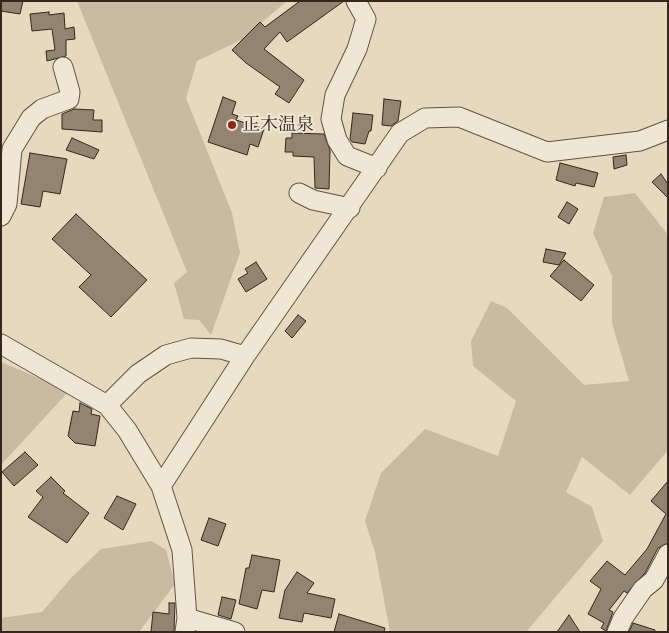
<!DOCTYPE html>
<meta charset="utf-8">
<style>
body{margin:0}
#map{position:relative;width:669px;height:633px;overflow:hidden;background:#e7d9bd;font-family:"Old Standard TT",serif}
canvas{display:block}
.frame{position:absolute;inset:0;border:2px solid #35271e;pointer-events:none}
</style>
<div id="map">
<canvas width="669" height="633"></canvas>
<div class="frame"></div>
</div>
<script>
const c = document.querySelector('canvas').getContext('2d');
c.lineJoin = 'round';
function paint(path, color) { c.fillStyle = color; c.fill(path, 'evenodd'); }
const toPath = rows => new Path2D(rows.map(r => 'M' + r).join(''));
function stroke(path, color, width, dash) { c.strokeStyle = color; c.lineWidth = width; c.lineCap = dash ? 'butt' : 'round'; c.setLineDash(dash || []); c.stroke(path); }
function drawText(font, color, halo, rows, align = 'center') {
  c.font = font + ' "Old Standard TT","Noto Serif JP",serif'; c.lineWidth = 4; c.setLineDash([]); c.textBaseline = 'middle'; c.strokeStyle = halo; c.fillStyle = color; for (const [text, x, y, turn = 0] of rows) {
    c.save(); c.translate(x, y); c.rotate((+turn || 0) * Math.PI / 180); c.textAlign = isNaN(turn) ? turn : align; if (halo) c.strokeText(text, 0, 0); c.fillText(text, 0, 0); c.restore();
  }
}
const green = toPath([
 [77,1,287,1,241,40,197,61,186,98,232,213,240,253,211,335,199,320,184,319,174,283,187,272],
 [635,193,668,235,668,450,630,495,582,457,566,492,592,507,603,541,526,632,390,632,375,552,365,521,381,473,425,429,498,456,516,401,473,366,471,341,491,301,507,308,584,385,629,381,612,323,612,276,593,233,604,197],
 [1,362,69,391,1,465],
 [152,541,166,550,175,584,139,632,1,632,1,618,42,612,72,577,101,549]
]);
const building = toPath([
 [1,1,23,1,20,14,1,11,1,1],
 [300,1,344,1,287,42,280,32,264,49,304,80,289,103,275,94,280,87,246,63,232,50,260,22,265,27,300,1],
 [49,12,49,15,64,13,65,29,74,27,75,39,66,40,66,56,47,61,46,51,55,50,52,29,32,31,30,14,49,12],
 [223,97,236,102,232,114,238,116,236,120,264,129,258,147,250,144,247,155,208,142,223,97],
 [384,99,401,101,398,121,391,126,382,125,384,99],
 [74,109,94,110,93,120,102,120,102,132,62,129,62,114,74,109],
 [353,113,373,115,371,131,369,131,365,144,352,142,350,139,353,113],
 [292,133,324,134,330,150,329,189,315,188,314,157,293,156,293,152,285,152,286,138,292,138,292,133],
 [72,138,99,150,94,159,66,150,72,138],
 [30,153,67,159,60,194,43,191,40,207,21,204,30,153],
 [626,155,627,165,614,169,613,157,626,155],
 [560,163,598,173,594,187,576,183,575,186,556,180,560,163],
 [661,174,668,184,668,198,652,182,661,174],
 [567,202,578,209,569,224,558,217,567,202],
 [76,214,147,280,111,317,79,287,91,275,52,239,76,214],
 [546,249,566,253,559,265,543,262,546,249],
 [564,260,594,285,581,301,550,276,564,260],
 [256,262,267,279,246,292,238,279,248,273,245,269,256,262],
 [298,315,306,321,292,338,285,331,298,315],
 [80,403,92,409,91,414,100,416,95,446,75,443,68,436,73,411,79,412,80,403],
 [25,452,38,465,14,486,2,472,25,452],
 [51,477,65,491,63,493,89,513,67,543,28,517,43,497,36,491,51,477],
 [668,481,668,543,658,548,645,573,627,593,624,591,609,610,613,612,606,631,601,628,604,623,588,614,601,589,590,581,607,561,625,575,647,549,666,514,651,501,668,481],
 [117,496,136,504,123,530,104,518,117,496],
 [209,518,226,524,218,546,201,540,209,518],
 [252,555,280,560,274,592,262,590,257,609,239,604,246,568,249,568,252,555],
 [297,572,314,583,307,593,335,599,331,618,304,613,302,622,279,618,285,590,297,572],
 [222,597,236,600,231,619,218,615,222,597],
 [169,603,175,603,174,632,151,632,153,612,169,614,169,603],
 [339,614,385,628,384,632,334,632,339,614],
 [569,615,580,632,557,632,569,615],
 [633,623,655,630,655,632,629,632,633,623]
]);
const minor = toPath([
 [356,1,366,19,357,49,335,95,331,119,337,140,347,156,377,168],
 [299,193,313,200,350,208],
 [1,216,7,204,12,149,31,118,42,109,69,99,70,92,63,67],
 [1,344,107,405,127,430,161,486,182,550,187,618,185,632],
 [107,405,138,374,166,355,191,348,221,349,245,356],
 [161,486,245,356,400,133,425,118,459,117,547,152,640,141,668,130],
 [187,618,235,632],
 [617,632,623,618,643,589,654,580,668,554]
]);
const markers = [
 [232,125,5,"#8f2418"]
];
const poiNames = [
 ["正木温泉",242,125]
];
paint(green, '#c9bba2');
paint(building, '#928471');
stroke(building, '#35271e', 1);
stroke(minor, '#625446', 21);
stroke(minor, '#efe6d4', 19);
for (const [x, y, r, color] of markers) { const dot = new Path2D(); dot.arc(x, y, r, 0, 2 * Math.PI); c.fillStyle = color; c.fill(dot); stroke(dot, '#efe6d4', 2); }
drawText('18px', '#35271e', '#efe6d4', poiNames, 'left');
</script>
